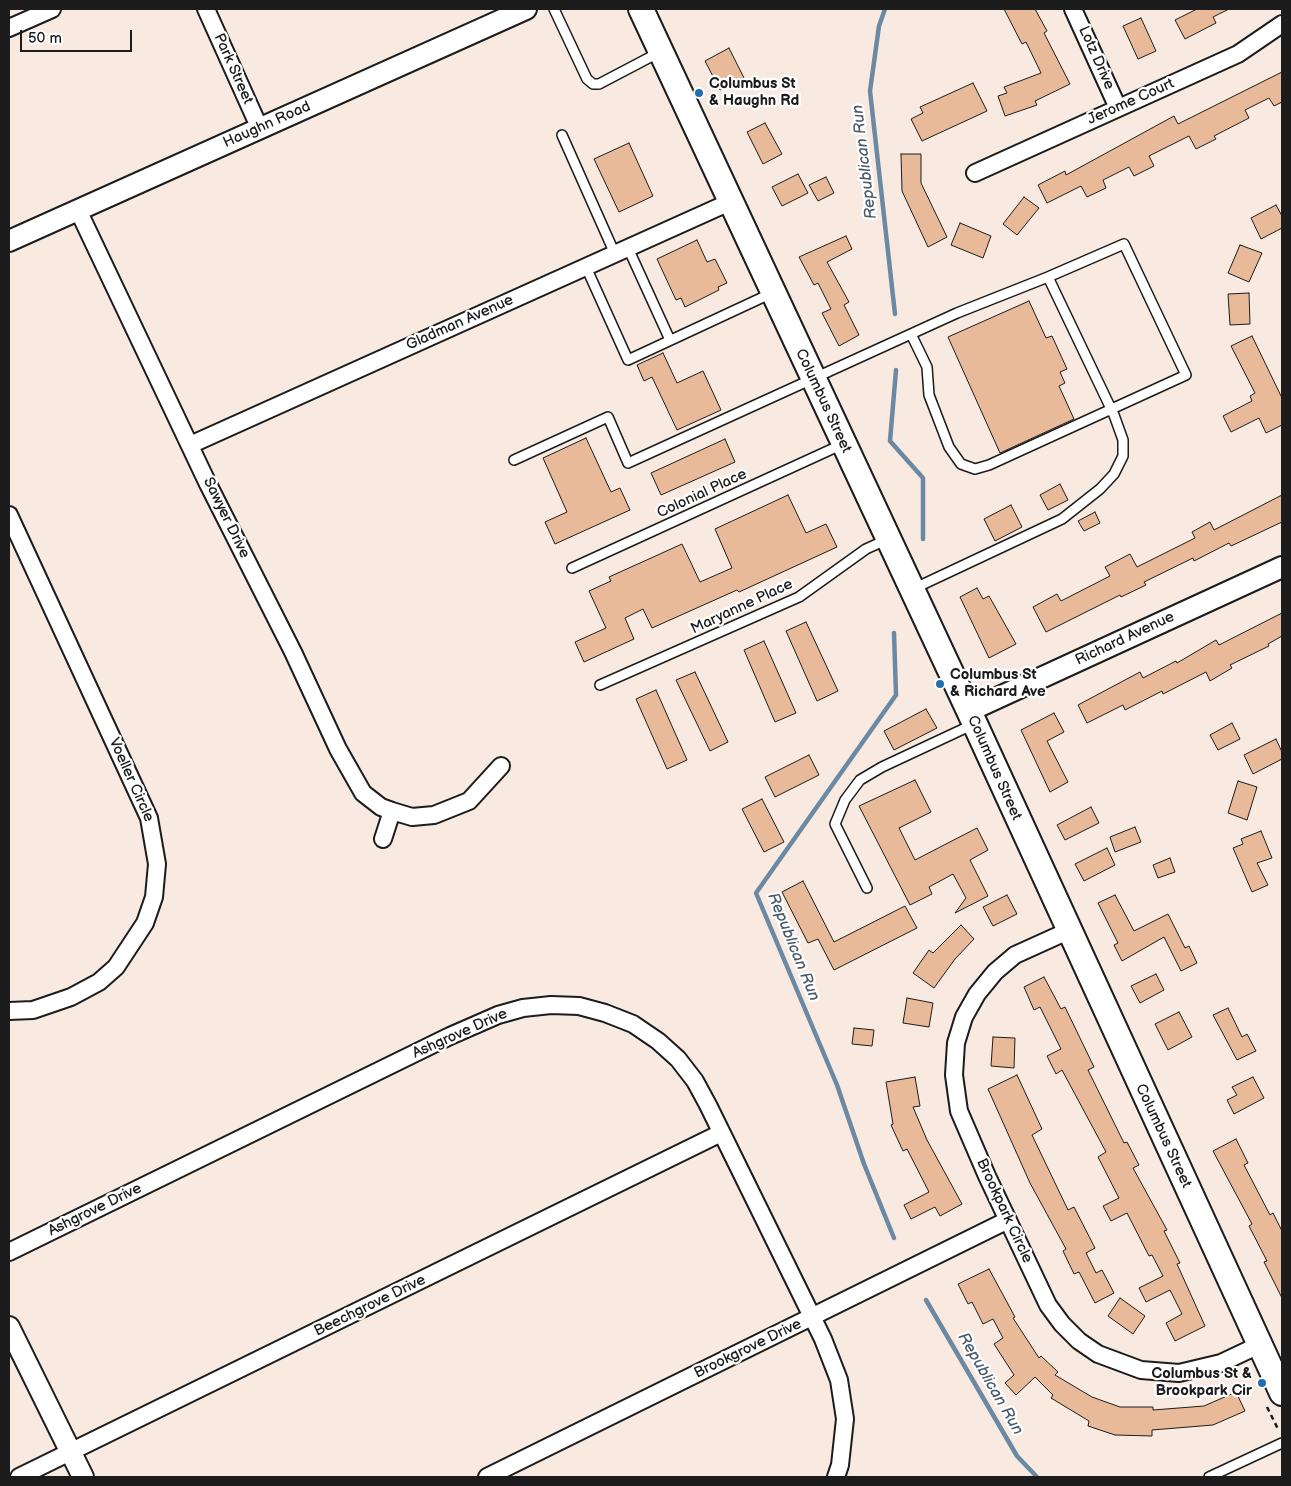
<!DOCTYPE html>
<style>
body{margin:0}
#map{position:relative;width:1291px;height:1486px;overflow:hidden;background:#f8eae0;font-family:"Balsamiq Sans",sans-serif}
canvas{display:block}
.frame{position:absolute;inset:0;border:10px solid #1c1c1c;pointer-events:none}
.scale{position:absolute;left:20px;top:30px;width:112px;height:22px;box-sizing:border-box;border:2px solid #1c1c1c;border-top:0;padding-left:6px;font-size:15px;line-height:18px;white-space:nowrap;color:#1c1c1c;-webkit-text-stroke:4px #fff;paint-order:stroke}
</style>
<div id="map">
<canvas width="1291" height="1486"></canvas>
<div class="frame"></div>
<div class="scale">50 m</div>
</div>
<script>
const c = document.querySelector('canvas').getContext('2d');
c.lineJoin = 'round';
const toPath = rows => new Path2D(rows.map(r => 'M' + r).join(''));
function stroke(path, color, width, dash) { c.strokeStyle = color; c.lineWidth = width; c.lineCap = dash ? 'butt' : 'round'; c.setLineDash(dash || []); c.stroke(path); }
function paint(path, color) { c.fillStyle = color; c.fill(path, 'evenodd'); }
function drawText(font, color, halo, rows, align = 'center') {
  c.font = font + ' "Balsamiq Sans",sans-serif'; c.lineWidth = 4.5; c.setLineDash([]); c.textBaseline = 'middle'; c.strokeStyle = halo; c.fillStyle = color; for (const [text, x, y, turn = 0] of rows) {
    c.save(); c.translate(x, y); c.rotate((+turn || 0) * Math.PI / 180); c.textAlign = isNaN(turn) ? turn : align; if (halo) c.strokeText(text, 0, 0); c.fillText(text, 0, 0); c.restore();
  }
}
const stream = toPath([
 [885,9,879,26,870,91,895,314],
 [896,370,890,441,923,478,923,539],
 [894,633,896,695,756,893,837,1085,864,1164,894,1238],
 [926,1300,1017,1456,1037,1477]
]);
const building = toPath([
 [1004,9,1035,9,1047,31,1044,33,1070,84,1035,101,1037,105,1005,116,998,96,1007,93,1004,87,1041,73,1026,42,1022,44,1004,9],
 [1197,9,1229,9,1213,17,1216,23,1185,39,1175,20,1197,9],
 [1141,18,1156,51,1138,59,1123,26,1141,18],
 [729,48,744,78,720,90,705,61,729,48],
 [1282,72,1282,102,1274,106,1269,98,1245,110,1249,118,1214,136,1216,139,1196,149,1189,136,1149,156,1154,166,1134,176,1129,167,1103,180,1106,188,1087,197,1081,186,1047,203,1038,185,1065,171,1066,175,1174,116,1178,124,1282,72],
 [973,83,987,111,922,141,911,119,923,113,920,107,973,83],
 [765,123,782,154,763,164,747,132,765,123],
 [629,143,653,196,619,212,594,159,629,143],
 [901,154,921,154,921,183,947,237,928,247,902,191,901,154],
 [798,174,808,193,782,206,772,187,798,174],
 [826,177,834,193,818,201,809,185,826,177],
 [1024,197,1039,208,1017,235,1003,224,1024,197],
 [1276,205,1282,216,1282,228,1261,239,1251,218,1276,205],
 [960,223,991,236,983,258,951,245,960,223],
 [846,236,852,249,827,262,849,302,844,305,859,335,839,346,822,313,831,309,818,283,814,285,799,257,846,236],
 [697,240,707,262,715,259,727,283,718,287,719,290,685,307,681,298,676,300,657,259,697,240],
 [1240,245,1262,253,1249,282,1228,273,1240,245],
 [1249,293,1250,324,1230,325,1228,294,1249,293],
 [1029,301,1046,338,1052,336,1067,369,1060,372,1065,383,1059,386,1074,419,1000,453,948,337,1029,301],
 [1252,336,1282,398,1282,425,1266,433,1259,418,1231,432,1223,416,1252,401,1250,396,1255,393,1231,346,1252,336],
 [663,353,677,383,703,371,721,410,677,430,652,377,644,381,637,365,663,353],
 [586,438,611,492,620,488,630,510,555,544,545,522,567,512,543,458,586,438],
 [725,439,735,462,661,495,651,473,725,439],
 [1060,484,1068,500,1048,510,1040,495,1060,484],
 [788,495,806,533,826,524,837,547,739,592,737,590,652,628,643,609,625,618,634,639,584,662,575,642,606,628,589,591,611,581,609,577,682,544,700,582,732,568,715,529,788,495],
 [1282,495,1282,522,1231,546,1229,543,1194,561,1193,558,1144,582,1146,585,1121,597,1120,595,1046,632,1033,607,1057,594,1061,601,1110,576,1105,567,1130,554,1137,567,1195,538,1192,532,1210,522,1214,530,1282,495],
 [1011,505,1022,527,995,541,984,519,1011,505],
 [1095,512,1100,523,1084,531,1078,521,1095,512],
 [977,588,983,599,989,596,1016,644,989,658,960,597,977,588],
 [1282,613,1282,636,1268,644,1269,646,1230,665,1232,668,1210,681,1206,672,1163,694,1162,691,1125,710,1123,705,1087,723,1078,705,1140,672,1143,678,1176,661,1177,663,1216,640,1219,645,1282,613],
 [806,622,838,691,817,701,786,631,806,622],
 [764,641,796,713,775,722,744,650,764,641],
 [695,672,728,742,710,751,676,680,695,672],
 [656,690,687,760,667,769,636,699,656,690],
 [926,709,937,728,894,750,884,731,926,709],
 [1054,713,1064,732,1047,741,1068,782,1050,792,1021,730,1054,713],
 [1232,723,1240,739,1218,750,1210,735,1232,723],
 [1276,739,1282,752,1282,759,1253,774,1244,755,1276,739],
 [809,755,819,775,775,797,765,777,809,755],
 [915,780,931,812,899,828,915,860,977,828,988,850,970,860,988,896,955,913,966,898,953,874,929,887,932,894,910,905,859,806,915,780],
 [1238,781,1257,787,1247,820,1228,813,1238,781],
 [762,799,784,842,764,852,742,809,762,799],
 [1091,807,1099,823,1065,840,1057,825,1091,807],
 [1135,827,1141,842,1115,852,1110,837,1135,827],
 [1261,831,1272,858,1257,863,1268,885,1252,892,1233,848,1243,844,1241,839,1261,831],
 [1107,848,1115,865,1084,881,1075,864,1107,848],
 [1170,858,1175,872,1158,878,1153,865,1170,858],
 [803,881,834,942,905,906,917,928,834,970,818,939,808,943,782,892,803,881],
 [1007,895,1017,914,993,926,983,907,1007,895],
 [1115,895,1134,931,1168,914,1185,948,1189,946,1197,963,1181,971,1164,937,1122,961,1114,945,1118,943,1098,903,1115,895],
 [961,925,974,939,955,959,934,988,913,973,929,950,933,953,961,925],
 [1156,974,1164,990,1140,1003,1131,986,1156,974],
 [1044,977,1061,1009,1065,1007,1094,1067,1088,1070,1124,1143,1127,1142,1139,1165,1133,1168,1167,1230,1164,1231,1180,1263,1177,1264,1205,1326,1175,1341,1166,1323,1182,1314,1170,1290,1146,1302,1139,1288,1163,1276,1152,1255,1149,1256,1127,1213,1111,1221,1103,1206,1119,1198,1098,1157,1106,1152,1062,1070,1056,1074,1047,1056,1061,1049,1040,1007,1034,1010,1024,987,1044,977],
 [907,998,933,1003,929,1027,903,1023,907,998],
 [1228,1008,1242,1037,1247,1034,1256,1051,1237,1060,1213,1015,1228,1008],
 [1179,1012,1192,1037,1168,1050,1155,1024,1179,1012],
 [854,1028,874,1030,872,1046,852,1044,854,1028],
 [993,1037,1015,1038,1014,1068,991,1066,993,1037],
 [1017,1075,1042,1129,1032,1135,1068,1210,1074,1207,1095,1248,1086,1253,1096,1273,1102,1270,1114,1293,1095,1303,1079,1272,1074,1274,1063,1251,1066,1249,1030,1183,988,1089,1017,1075],
 [915,1077,920,1106,913,1107,927,1140,962,1204,940,1216,935,1207,911,1219,904,1205,929,1192,907,1149,903,1151,891,1125,893,1124,886,1082,915,1077],
 [1253,1077,1264,1098,1234,1114,1227,1100,1237,1095,1232,1087,1253,1077],
 [1236,1139,1248,1163,1244,1165,1270,1215,1273,1213,1282,1231,1282,1298,1264,1262,1267,1261,1249,1226,1252,1224,1213,1151,1236,1139],
 [989,1269,1015,1317,1013,1318,1039,1358,1041,1356,1058,1372,1055,1375,1092,1397,1120,1407,1153,1407,1153,1410,1204,1406,1236,1392,1245,1411,1213,1425,1152,1430,1152,1436,1115,1435,1088,1426,1089,1421,1051,1398,1053,1395,1035,1377,1016,1395,1005,1383,1014,1375,994,1344,1003,1338,993,1319,983,1324,972,1302,968,1304,958,1284,989,1269],
 [1120,1298,1145,1316,1133,1334,1108,1316,1120,1298]
]);
const path = toPath([
 [1267,1407,1279,1431]
]);
const service = toPath([
 [554,9,587,79,593,84,599,84,660,52],
 [562,135,615,254],
 [628,248,670,340],
 [586,267,628,360,772,293],
 [911,334,927,367,929,395,949,447,961,464,975,469,989,465,1186,375,1124,244,1048,277],
 [514,460,608,417,628,463,957,313,1048,277,1114,415,1123,440,1123,456,1114,474,1100,489,1062,519,913,589],
 [572,568,843,444],
 [600,685,799,597,866,549,888,539],
 [867,888,835,824,845,800,860,780,882,767,974,724],
 [1209,1477,1282,1443]
]);
const minor = toPath([
 [206,9,260,129],
 [1073,9,1118,108],
 [9,28,52,9],
 [975,173,1238,54,1282,24],
 [78,210,208,484,293,652,338,749,363,793,381,807,392,811,412,817,434,815,469,801,501,766],
 [190,445,730,202],
 [9,515,149,818,157,864,154,897,145,923,116,967,99,982,71,997,33,1010,9,1011],
 [383,839,392,811],
 [1068,931,1015,955,995,972,977,994,964,1017,956,1043,954,1075,959,1111,987,1176,1048,1305,1062,1324,1079,1341,1098,1354,1141,1370,1179,1373,1221,1363,1259,1345],
 [9,1252,450,1036,498,1015,523,1008,551,1005,579,1006,605,1013,633,1024,658,1041,678,1059,695,1081,708,1105,823,1339,839,1380,845,1419,840,1465,836,1477],
 [19,1477,721,1133],
 [487,1477,1008,1220]
]);
const tertiary = toPath([
 [9,241,526,9],
 [969,711,1282,567],
 [9,1327,83,1477]
]);
const secondary = toPath([
 [641,9,969,711,1282,1393]
]);
const markers = [
 [699,93,5,"#1f6fb2"],
 [940,684,5,"#1f6fb2"],
 [1262,1383,5,"#1f6fb2"]
];
const streetNames = [
 ["Lotz Drive",1096,58,66],
 ["Park Street",233,69,66],
 ["Jerome Court",1131,102,-24],
 ["Haughn Road",267,125,-24],
 ["Gladman Avenue",460,323,-24],
 ["Columbus Street",823,401,65],
 ["Colonial Place",702,494,-25],
 ["Sawyer Drive",226,518,64],
 ["Maryanne Place",742,607,-25],
 ["Richard Avenue",1125,639,-25],
 ["Columbus Street",994,768,66],
 ["Voeller Circle",131,780,66],
 ["Ashgrove Drive",460,1034,-24],
 ["Columbus Street",1163,1136,65],
 ["Ashgrove Drive",95,1210,-26],
 ["Brookpark Circle",1004,1211,65],
 ["Beechgrove Drive",370,1306,-26],
 ["Brookgrove Drive",748,1349,-26]
];
const poiNames = [
 ["Columbus St",709,84],
 ["& Haughn Rd",709,101],
 ["Columbus St",950,675],
 ["& Richard Ave",950,692],
 ["Columbus St &",1252,1374,"right"],
 ["Brookpark Cir",1252,1391,"right"]
];
const waterNames = [
 ["Republican Run",865,162,-97],
 ["Republican Run",793,947,68],
 ["Republican Run",990,1384,60]
];
stroke(stream, '#6b89a3', 4.5);
paint(building, '#e9ba99');
stroke(building, '#1c1c1c', 1);
stroke(service, '#1c1c1c', 12);
stroke(minor, '#1c1c1c', 20);
stroke(tertiary, '#1c1c1c', 24);
stroke(secondary, '#1c1c1c', 28);
stroke(path, '#1c1c1c', 2.5, [5, 4]);
stroke(service, '#fff', 9);
stroke(minor, '#fff', 16);
stroke(tertiary, '#fff', 20);
stroke(secondary, '#fff', 24);
for (const [x, y, r, color] of markers) { const dot = new Path2D(); dot.arc(x, y, r, 0, 2 * Math.PI); c.fillStyle = color; c.fill(dot); stroke(dot, '#fff', 2); }
drawText('15px', '#1c1c1c', '#fff', streetNames);
drawText('bold 15px', '#1c1c1c', '#fff', poiNames, 'left');
drawText('italic 16px', '#4a5c6b', '#fff', waterNames);
</script>
